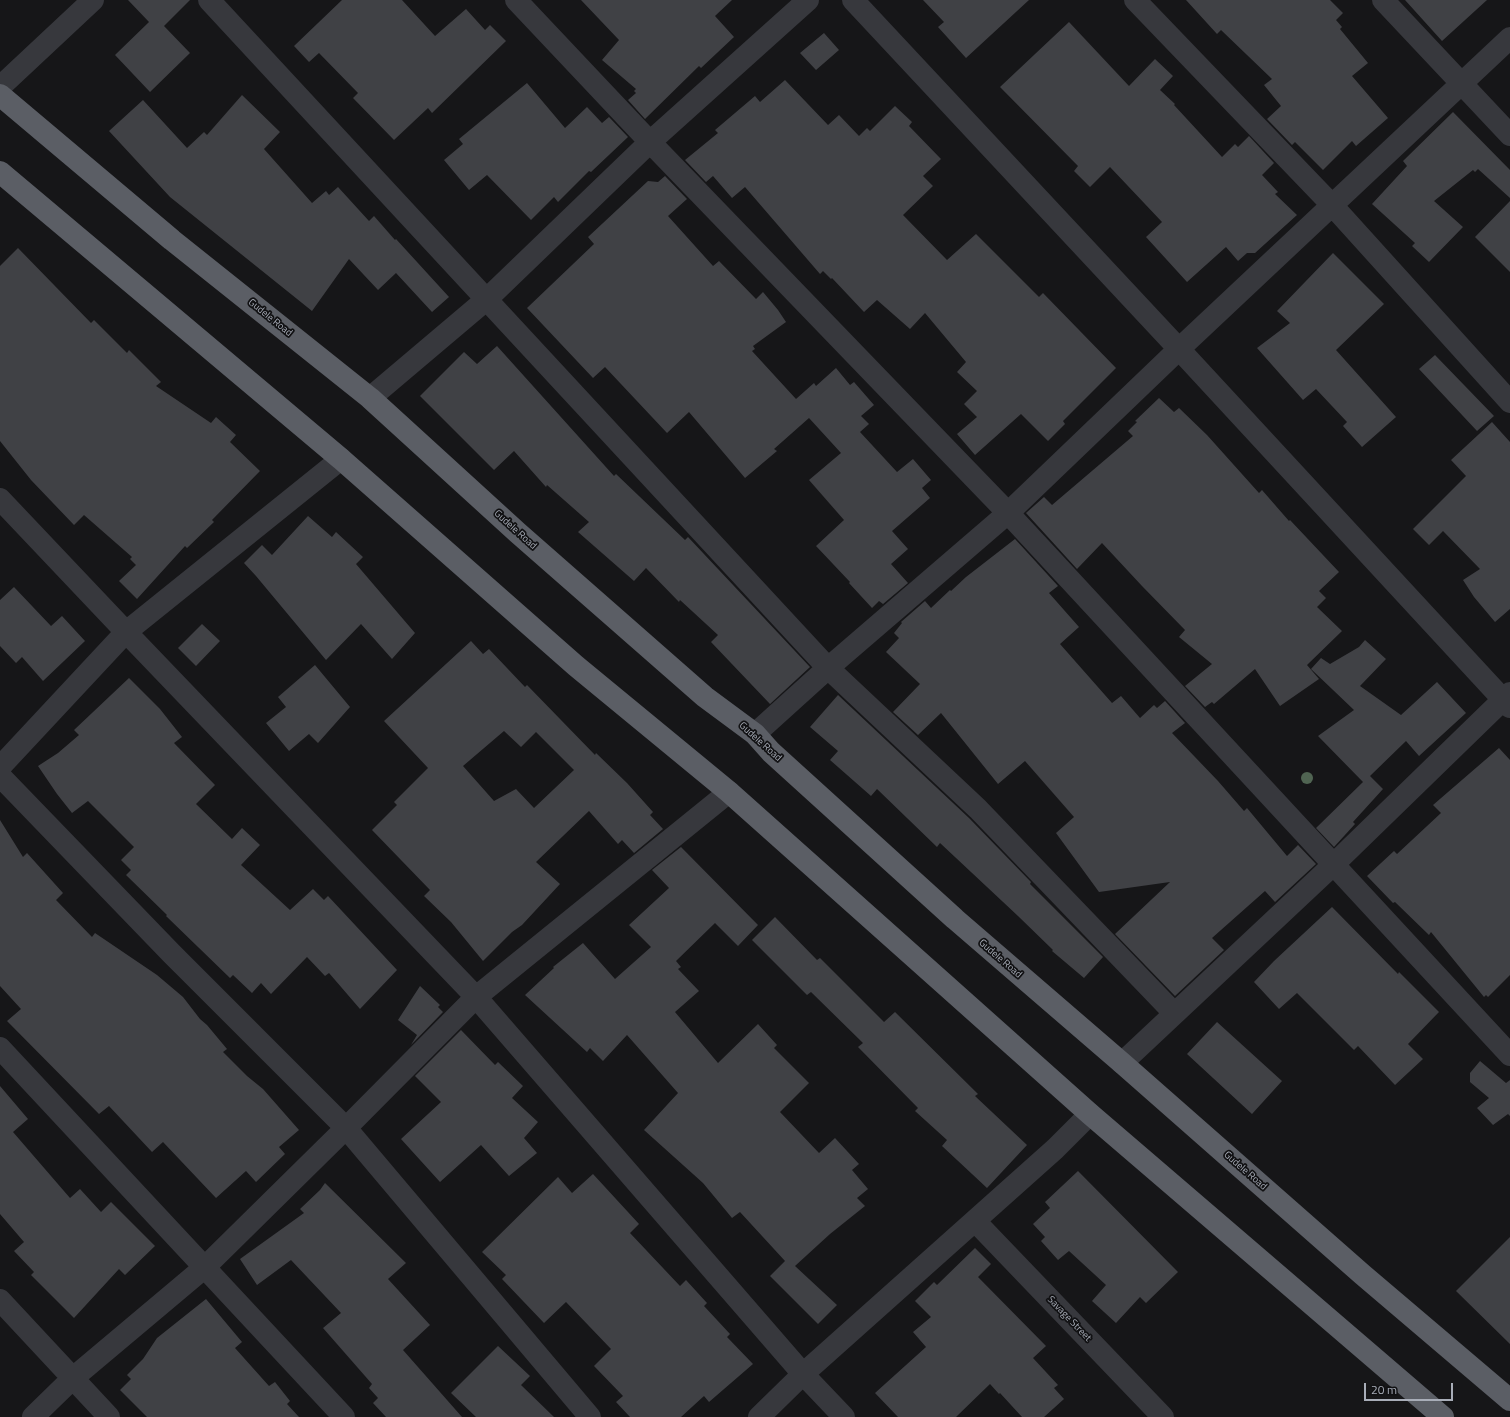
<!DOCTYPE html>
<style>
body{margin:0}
#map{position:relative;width:1510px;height:1417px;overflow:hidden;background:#161618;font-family:"Titillium Web",sans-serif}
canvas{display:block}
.scale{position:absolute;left:1364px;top:1383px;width:89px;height:18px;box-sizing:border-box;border:2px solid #a8adb8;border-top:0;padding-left:5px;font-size:12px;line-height:14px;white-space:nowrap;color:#a8adb8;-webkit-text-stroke:3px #111113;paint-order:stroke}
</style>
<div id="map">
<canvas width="1510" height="1417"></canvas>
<div class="scale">20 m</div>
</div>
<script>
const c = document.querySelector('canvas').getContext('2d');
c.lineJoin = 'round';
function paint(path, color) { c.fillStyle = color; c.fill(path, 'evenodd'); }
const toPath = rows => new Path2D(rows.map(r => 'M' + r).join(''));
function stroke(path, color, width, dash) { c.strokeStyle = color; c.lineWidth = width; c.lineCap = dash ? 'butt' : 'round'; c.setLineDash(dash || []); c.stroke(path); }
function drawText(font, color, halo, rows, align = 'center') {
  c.font = font + ' "Titillium Web",sans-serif'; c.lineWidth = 3.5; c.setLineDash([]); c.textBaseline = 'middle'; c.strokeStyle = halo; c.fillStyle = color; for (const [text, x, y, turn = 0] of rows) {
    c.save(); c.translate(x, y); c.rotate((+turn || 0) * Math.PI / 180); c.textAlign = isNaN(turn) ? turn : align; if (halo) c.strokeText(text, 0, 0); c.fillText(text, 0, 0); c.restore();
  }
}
const building = toPath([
 [128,0,190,0,164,26,190,53,150,92,115,55,149,22],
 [342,0,402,0,435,36,466,9,485,30,490,25,506,41,432,113,428,108,394,140,353,98,358,93,319,53,309,62,294,46],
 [581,0,732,0,715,16,734,37,701,68,699,66,645,119,628,100,636,93,634,91,636,89,602,60,619,40],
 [923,0,1029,0,966,58,938,27,944,22],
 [1186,0,1330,0,1343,13,1336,20,1342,27,1340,29,1368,63,1352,76,1388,118,1356,146,1352,141,1323,170,1295,142,1292,145,1267,119,1281,106,1264,85,1272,79,1221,30,1217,34],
 [1405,0,1487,0,1442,41],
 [1069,22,1129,86,1155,59,1173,76,1160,90,1175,104,1174,105,1222,157,1235,144,1238,147,1249,136,1274,163,1262,175,1278,192,1275,194,1297,215,1255,253,1247,253,1238,261,1226,247,1187,282,1146,237,1162,222,1110,167,1090,187,1074,171,1078,166,1000,87],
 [824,33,839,50,816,70,800,53],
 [785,80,828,125,839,115,859,136,867,128,870,131,895,106,912,122,909,126,941,159,923,176,933,186,903,215,947,260,976,234,1039,297,1043,293,1116,368,1063,421,1065,424,1048,441,1021,414,975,455,957,434,977,417,964,404,977,391,957,372,966,362,925,313,910,329,877,300,864,312,832,278,831,279,823,271,820,274,745,187,732,198,713,176,706,182,685,160,718,133,715,130,755,96,760,102],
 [527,83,565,128,587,107,602,123,609,117,628,137,591,172,589,171,558,202,554,197,531,220,487,175,469,190,444,160,463,144,459,139],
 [242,95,280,132,264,149,312,203,326,191,329,195,338,187,369,221,374,216,395,240,396,239,449,297,432,312,396,273,378,290,349,259,312,311,170,197,109,131,143,100,187,148,204,132,207,135],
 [1453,112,1510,170,1510,198,1478,169,1475,172,1473,170,1434,201,1463,227,1429,262,1412,246,1415,243,1372,204,1407,166,1403,161],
 [665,176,687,199,668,216,713,266,719,261,756,299,763,292,778,310,786,322,753,346,755,349,752,351,796,399,814,383,816,386,836,368,850,385,854,382,874,405,861,416,869,424,860,432,897,472,913,459,931,480,922,488,930,498,892,531,908,549,891,564,908,583,883,604,879,601,872,608,849,583,850,582,816,546,844,520,809,480,841,453,809,418,774,449,777,451,745,478,689,412,667,433,605,367,593,378,527,308,594,244,588,237,648,181,658,182],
 [1510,201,1510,272,1475,237],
 [18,248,91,323,94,320,127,353,129,350,161,382,156,386,211,423,216,417,236,435,230,442,260,471,212,520,214,522,187,548,185,546,137,599,119,581,136,565,130,559,132,557,84,515,74,525,31,480,0,441,0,266],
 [1333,253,1384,304,1336,350,1396,417,1362,447,1343,426,1347,422,1316,389,1303,400,1257,348,1290,323,1277,311],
 [497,346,614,476,616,474,685,540,688,537,810,667,770,704,711,642,718,635,680,600,679,602,646,568,634,581,578,532,589,522,547,485,546,487,514,451,494,470,420,396,464,352,477,364],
 [1435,355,1494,416,1477,431,1419,369],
 [1159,398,1174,412,1179,408,1207,435,1259,493,1262,490,1289,521,1290,520,1339,572,1319,591,1326,598,1317,607,1342,631,1307,665,1319,679,1280,706,1255,669,1214,704,1212,702,1205,707,1185,686,1212,664,1179,637,1185,630,1142,586,1102,543,1077,569,1026,513,1044,497,1052,505,1133,436,1128,431,1137,422,1135,421],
 [1492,422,1510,442,1510,609,1495,622,1474,597,1463,580,1480,569,1443,531,1429,545,1413,529,1466,476,1451,460],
 [308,516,332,537,336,532,363,557,356,564,415,633,392,659,361,624,326,660,256,576,244,563,262,545,272,555],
 [1015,539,1058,586,1049,593,1079,627,1060,644,1112,703,1121,696,1140,718,1154,705,1157,708,1165,701,1185,723,1172,733,1218,781,1244,811,1247,808,1287,856,1298,845,1316,864,1275,902,1265,891,1212,938,1224,950,1175,996,1115,934,1170,882,1099,892,1056,833,1074,817,1025,761,998,784,941,713,918,735,893,712,920,684,886,652,899,638,894,633,902,623,901,622,925,601,931,608,950,590,951,591,966,577],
 [14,587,51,626,62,616,85,641,43,681,22,657,16,663,0,646,0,600],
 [202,624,220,641,196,666,178,648],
 [1365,640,1386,659,1360,686,1401,715,1437,682,1466,713,1419,756,1406,741,1370,776,1383,789,1353,822,1355,824,1334,847,1316,828,1363,782,1318,736,1354,710,1311,669,1321,658,1330,664,1359,647],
 [471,641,483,654,489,649,525,687,527,685,595,755,596,753,627,783,653,812,650,815,663,829,634,853,622,840,618,844,589,811,536,862,560,884,522,925,512,932,483,961,451,922,424,896,430,890,372,830,397,805,394,802,428,768,384,721],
 [504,731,521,747,536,732,574,770,534,808,516,789,494,801,463,766],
 [315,665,350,707,318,743,309,734,289,751,266,723,286,707,278,697],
 [129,678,160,709,182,737,174,743,215,785,196,804,232,839,242,828,260,845,241,865,290,910,313,889,324,900,328,896,397,970,360,1009,329,973,325,976,307,957,271,994,261,983,252,993,233,975,230,978,166,916,167,915,126,875,131,870,121,860,134,847,88,801,72,813,57,794,38,766,58,753,79,735,74,730],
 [838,695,969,818,1031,882,1030,884,1103,957,1084,978,1052,951,1053,950,1018,916,940,843,937,847,877,789,871,796,830,760,838,751,810,727],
 [1499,748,1510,760,1510,975,1488,997,1486,995,1484,997,1431,932,1429,935,1395,902,1393,903,1367,876,1394,851,1397,854,1441,813,1433,805],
 [0,820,23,857,27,853,63,893,56,900,92,937,95,933,157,975,183,997,200,1019,207,1025,227,1049,223,1052,247,1076,263,1089,299,1130,279,1147,285,1154,256,1182,246,1171,216,1198,163,1142,152,1152,109,1106,99,1114,7,1021,21,1009,0,986],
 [681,847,758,925,738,946,715,923,676,961,681,967,678,969,699,991,675,1012,718,1063,758,1024,777,1045,774,1048,809,1083,780,1112,819,1153,835,1138,859,1164,852,1170,868,1189,857,1198,865,1206,830,1234,795,1266,837,1305,818,1324,770,1276,785,1261,740,1212,732,1218,703,1183,644,1130,678,1093,627,1035,603,1061,590,1048,587,1052,525,995,554,968,553,967,583,943,615,979,651,947,629,925,669,888,652,870],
 [1332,907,1398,974,1399,972,1439,1012,1408,1044,1423,1059,1395,1085,1358,1046,1354,1050,1297,993,1279,1009,1254,982,1274,961],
 [775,917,817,960,820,958,884,1022,895,1012,978,1094,975,1096,1027,1145,987,1188,942,1146,947,1140,915,1111,918,1108,858,1047,863,1043,811,992,807,995,752,940],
 [420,986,440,1005,438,1007,443,1012,411,1045,417,1035,398,1020],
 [1217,1022,1282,1081,1252,1114,1187,1054],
 [461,1030,495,1065,498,1062,523,1086,512,1098,538,1122,524,1138,537,1153,509,1176,481,1145,440,1182,401,1139,441,1102,415,1076],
 [1480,1061,1506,1083,1510,1080,1510,1116,1508,1114,1493,1125,1477,1108,1489,1098,1470,1082,1470,1073],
 [0,1086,28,1119,13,1132,70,1198,80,1189,101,1212,111,1202,155,1246,125,1275,119,1269,74,1318,31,1275,34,1272,14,1251,24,1242,0,1214],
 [1078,1171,1178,1272,1146,1303,1140,1297,1116,1323,1092,1301,1106,1285,1069,1251,1058,1260,1041,1241,1045,1237,1033,1224,1050,1208,1045,1202],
 [593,1174,639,1224,630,1233,680,1286,686,1280,707,1303,704,1306,730,1334,727,1337,753,1364,709,1402,704,1396,681,1417,630,1417,616,1402,623,1396,594,1366,611,1349,566,1302,544,1323,502,1279,506,1275,482,1252,558,1177,572,1193],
 [325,1183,406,1263,388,1279,430,1325,403,1350,462,1417,386,1417,373,1403,378,1398,369,1388,372,1384,323,1328,341,1313,291,1260,257,1285,240,1259,304,1213,300,1209,320,1190],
 [1510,1237,1510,1344,1456,1291],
 [975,1248,991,1264,978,1277,1046,1346,1033,1358,1058,1385,1054,1388,1064,1399,1044,1417,1022,1417,1000,1393,999,1394,990,1384,956,1417,898,1417,875,1393,926,1347,913,1332,931,1317,915,1301,934,1282,937,1285],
 [206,1299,242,1342,235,1348,269,1386,275,1382,290,1401,287,1404,299,1417,147,1417,120,1390,131,1379,127,1375,143,1359,157,1338],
 [498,1346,530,1376,521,1385,554,1417,476,1417,451,1393]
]);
const minor = toPath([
 [209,0,828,668,978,809,1174,1013],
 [516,0,650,142,1008,513,1510,1055],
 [853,0,1179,349,1510,707],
 [1135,0,1332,205,1510,402],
 [1383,0,1510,135],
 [0,87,93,0],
 [370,398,487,299,650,142,808,0],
 [0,499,126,632,476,997,803,1374,844,1417],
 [755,734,828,668,1008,513,1179,349,1510,38],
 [0,767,126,632,341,459],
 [0,776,172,954,346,1128,590,1417],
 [0,1048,344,1417],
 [1122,1063,1333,865,1510,693],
 [975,1221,1163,1417],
 [0,1300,109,1417],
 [33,1417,73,1378,205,1267,346,1128,476,997,729,792],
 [759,1417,803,1374,1055,1149,1090,1114]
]);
const trunk = toPath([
 [0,95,172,240,370,398,518,533,705,697,755,734,771,752,955,919,1122,1063,1363,1275,1510,1400],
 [0,172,341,459,576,666,729,792,1090,1114,1443,1417]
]);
const trees = [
 [1307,778]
];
const streetNames = [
 ["Gudele Road",270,318,39],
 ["Gudele Road",515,530,42],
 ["Gudele Road",760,742,42],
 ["Gudele Road",1000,959,41],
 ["Gudele Road",1245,1171,41],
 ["Savage Street",1069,1319,46]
];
paint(building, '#404145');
stroke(minor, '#37383d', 22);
stroke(trunk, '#5b5e65', 22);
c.fillStyle = '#506452';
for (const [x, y] of trees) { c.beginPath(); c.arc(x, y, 6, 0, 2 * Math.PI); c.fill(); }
drawText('10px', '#a8adb8', '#111113', streetNames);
</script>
